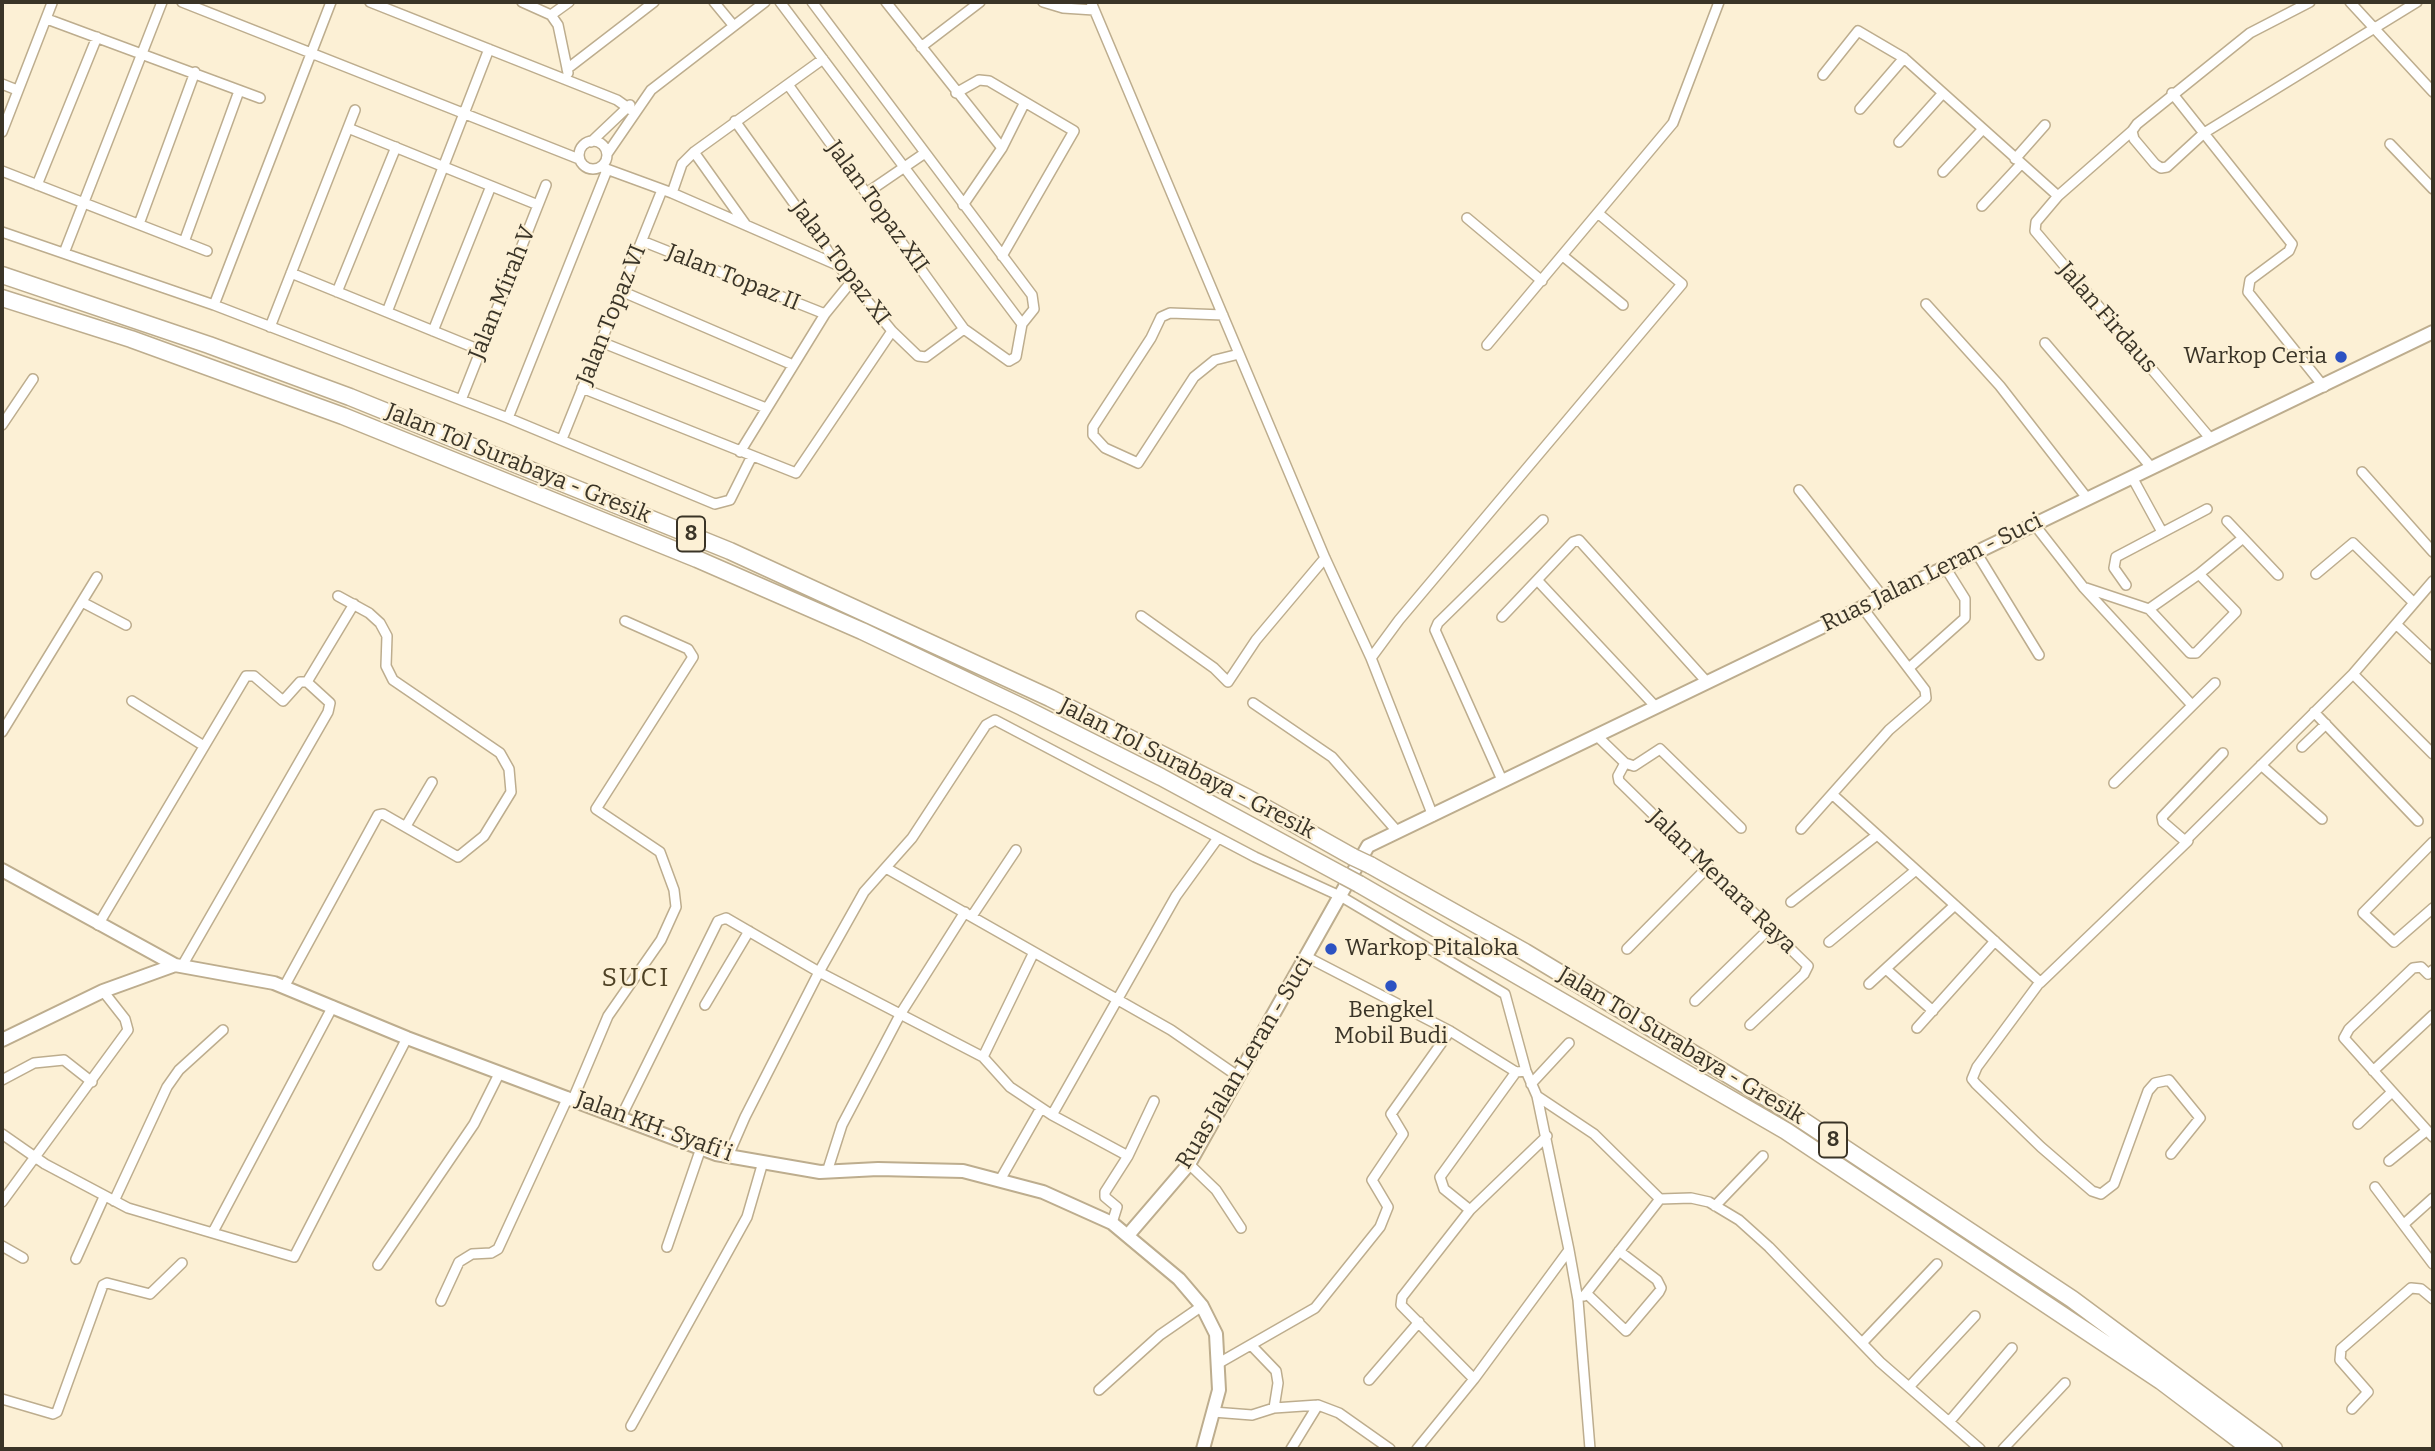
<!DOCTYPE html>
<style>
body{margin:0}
#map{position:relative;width:2435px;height:1451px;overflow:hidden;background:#fcf0d5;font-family:Bitter,serif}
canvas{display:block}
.frame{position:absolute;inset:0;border:4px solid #3a3427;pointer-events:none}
</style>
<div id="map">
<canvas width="2435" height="1451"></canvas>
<div class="frame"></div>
</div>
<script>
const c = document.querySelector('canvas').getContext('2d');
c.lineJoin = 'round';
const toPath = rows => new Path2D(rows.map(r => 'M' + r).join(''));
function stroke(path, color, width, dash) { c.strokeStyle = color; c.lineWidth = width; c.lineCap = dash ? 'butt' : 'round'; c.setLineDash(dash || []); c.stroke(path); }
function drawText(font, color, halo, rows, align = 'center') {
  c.font = font + ' Bitter,serif'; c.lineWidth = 5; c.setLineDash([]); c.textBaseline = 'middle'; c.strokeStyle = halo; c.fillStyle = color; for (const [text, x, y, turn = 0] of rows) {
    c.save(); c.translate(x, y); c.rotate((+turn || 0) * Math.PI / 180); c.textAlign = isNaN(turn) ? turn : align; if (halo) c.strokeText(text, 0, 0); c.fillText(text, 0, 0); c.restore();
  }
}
const minor = toPath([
 [182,2,579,159],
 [370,2,617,100,634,112],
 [522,2,551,15,569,2],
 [714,2,733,25],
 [780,2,1022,324,1034,309,1032,295,812,2],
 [886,2,1002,148],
 [1043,2,1063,8,1094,10],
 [1091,2,1325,558,1371,658,1433,816],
 [2310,2,2250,33,2137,124,2132,131,2134,139,2155,164,2161,168,2167,167,2204,133,2417,2],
 [2350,2,2433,92],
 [551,15,558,25,568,73],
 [47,19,260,98],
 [921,47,980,2],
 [567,69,654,2],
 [1823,75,1858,31,1904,58,2058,196],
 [2,84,17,90],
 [789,86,964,329,1009,361,1016,357,1022,324],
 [956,93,979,80,989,81,1074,131,1002,256],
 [2172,93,2292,244,2289,251,2250,280,2248,292,2324,387],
 [1860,109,1904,58],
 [735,121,838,265,892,331,918,356,926,357,964,329],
 [348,128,538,205],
 [2132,131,2058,196,2036,222,2035,231,2210,438],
 [2,132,52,3],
 '579 155a14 14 0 1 1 28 0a14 14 0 1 1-28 0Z',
 [591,142,630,105],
 [1899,142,1943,93],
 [2390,144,2433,189],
 [694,152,746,225],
 [607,154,651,90,765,2],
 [2015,159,2045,125],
 [601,167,672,193,835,264],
 [2,171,207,251],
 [1943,172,1982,130],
 [37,185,97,37],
 [868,192,925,153],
 [672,193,682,164,694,152,823,59],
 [963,205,1002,148,1024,104],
 [1982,206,2021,164],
 [1467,218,1542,281],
 [139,224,195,72],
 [2,232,214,305,508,418,715,504,730,500,751,458],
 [642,241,825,314],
 [184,242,239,91],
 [64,253,162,2],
 [1563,256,1623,305],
 [291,273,480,350],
 [621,291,793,365],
 [337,292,396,147],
 [1926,304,2000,386,2087,498],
 [214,305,331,2],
 [387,312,489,49],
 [1223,315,1170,313,1161,317,1151,338,1093,427,1093,435,1105,448,1138,463,1194,377,1215,360,1239,354],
 [270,327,355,110],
 [433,331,491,186],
 [601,342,766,408],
 [2045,343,2151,467],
 [1487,345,1673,123,1719,2],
 [582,388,796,473,892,331],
 [461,400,546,185],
 [508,418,607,170],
 [2,425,33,379],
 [562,439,662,190],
 [740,452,825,314,851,282],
 [2362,472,2433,552],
 [2132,477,2162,532],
 [1799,490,1883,597],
 [2227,521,2278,575],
 [2034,524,2084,588,2191,704],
 [1976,552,2039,655],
 [2316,574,2353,543,2414,603],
 [1538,581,1655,706],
 [2126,585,2114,568,2116,557,2207,509],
 [2086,588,2149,609,2199,574,2243,538],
 [82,602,126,625],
 [2149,609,2190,653,2196,653,2236,612,2199,574],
 [1141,616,1214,668,1228,682,1256,640,1325,558],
 [1502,617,1573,542,1579,540,1706,681],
 [2397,625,2433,659],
 [1371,658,1399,620,1682,284,1599,214],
 [1909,668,1965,618,1965,599,1945,567],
 [2353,674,2433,754],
 [307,682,354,604],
 [132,701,204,746],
 [1253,703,1332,757,1396,830],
 [2314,712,2418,821],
 [2,732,97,577],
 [1596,735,1625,763,1618,776,1619,781,1808,966,1804,974,1750,1025],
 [2302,747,2326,724],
 [2223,753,2162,817,2163,822,2185,841,2353,674,2433,581],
 [1625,763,1634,766,1660,749,1741,828],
 [2261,765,2322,819],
 [1502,780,1435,630,1438,623,1543,520],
 [2114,783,2215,683],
 [1832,794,2040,982,1977,1067,1972,1079,1976,1084,2041,1147,2092,1191,2101,1194,2114,1184,2148,1091,2155,1083,2169,1080,2200,1118,2171,1154],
 [406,826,432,782],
 [1801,829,1889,730,1926,698,1925,690,1862,607],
 [2433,842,2363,913,2394,942,2433,908],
 [886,868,1171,1030,1239,1077],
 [1791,902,1877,835],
 [972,916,1016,850],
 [98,925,246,676,254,676,283,701,300,682,307,682,330,703,328,712,182,966],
 [1829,942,1916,870],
 [1627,949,1708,867],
 [1307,957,1450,1031,1516,1072,1526,1071],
 [1886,969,1933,1011],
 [2433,970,2428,974,2421,967,2413,968,2349,1029,2344,1038,2433,1137],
 [2040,983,2188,841],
 [1869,984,1955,905],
 [284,987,378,815,383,814,458,857,484,836,511,792,509,769,500,753,393,680,386,666,387,636,380,623,369,613,338,596],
 [1695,1001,1770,928],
 [705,1005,749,931],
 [1917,1028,1995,941],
 [983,1057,1033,954],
 [2373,1071,2433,1015],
 [2,1080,34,1063,64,1060,92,1082],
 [1531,1084,1569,1043],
 [1537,1096,1594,1134,1660,1199,1691,1198,1709,1202,1739,1220,1769,1247,1880,1362,1980,1449],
 [573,1099,608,1016,661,940,676,907,674,890,660,852,596,809,693,657,688,649,625,621],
 [1052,1115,1176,896,1218,838],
 [621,1117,718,921,726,918,819,972,983,1057,1010,1087,1052,1115,1128,1156,1105,1192,1105,1197,1117,1207,1112,1223],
 [2358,1124,2392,1092],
 [2,1134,45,1164,128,1208,294,1257,407,1038],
 [728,1156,745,1117,819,972,864,892,912,838,986,725,995,720,1255,857,1342,897,1505,994,1526,1071,1537,1096,1569,1250,1578,1300,1590,1449],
 [1128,1156,1154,1101],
 [2389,1161,2426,1131],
 [1189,1164,1216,1190,1241,1228],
 [827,1172,842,1125,901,1013,965,912],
 [1000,1180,1041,1108],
 [2375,1187,2433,1264],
 [114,1201,167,1087,179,1070,223,1030],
 [2,1202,128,1030,125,1019,103,991],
 [1715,1206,1763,1156],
 [1470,1210,1444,1189,1440,1177,1516,1072],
 [2404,1224,2433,1198],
 [213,1232,333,1006],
 [2,1246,23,1258],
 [667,1247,701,1148],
 [76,1259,104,1197],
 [378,1265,474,1124,500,1072],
 [1587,1294,1626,1331,1659,1292,1661,1288,1657,1280,1619,1251],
 [1584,1296,1660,1199],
 [441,1301,459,1262,472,1254,491,1253,498,1249,568,1097],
 [1862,1343,1937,1264],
 [1251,1345,1276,1371,1278,1383,1274,1408],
 [1219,1363,1315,1308,1380,1227,1388,1207,1372,1180,1403,1134,1391,1114,1450,1031],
 [1474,1379,1401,1305,1402,1297,1470,1210,1547,1136],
 [1369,1380,1419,1322],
 [1909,1387,1975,1316],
 [1099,1390,1160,1335,1202,1306],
 [2,1399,53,1414,57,1412,103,1285,107,1283,150,1294,182,1263],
 [2352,1409,2368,1392,2340,1360,2341,1349,2411,1288,2421,1289,2433,1299],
 [1213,1412,1252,1415,1274,1408,1318,1405,1339,1413,1390,1449],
 [1949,1422,2012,1348],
 [631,1426,747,1217,763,1162],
 [1291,1449,1318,1405],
 [1417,1449,1474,1379,1569,1250],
 [2003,1449,2065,1383]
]);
const secondary = toPath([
 [2,870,175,965,274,983,407,1038,716,1154,820,1172,878,1169,963,1171,1043,1192,1112,1223,1179,1279,1202,1306,1216,1334,1219,1390,1203,1449],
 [2,1040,103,991,175,965],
 [1129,1234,1189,1164,1368,846,2433,332]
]);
const motorway = toPath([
 [2,275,209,345,350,397,730,551,1050,698,1248,798,1353,857],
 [2,298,131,339,343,416,697,559,862,631,1022,707,1161,777,1344,876],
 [1370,865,1525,952,1790,1112,2072,1299,2274,1449],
 [1359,884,1786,1131,2161,1381,2251,1449]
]);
const motorwayBridge = toPath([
 [1353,857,1370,865],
 [1344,876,1359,884]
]);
const markers = [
 [2341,357,7,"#2c52c2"],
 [1331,949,7,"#2c52c2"],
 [1391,986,7,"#2c52c2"]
];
const shields = [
 [691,534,28],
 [1833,1140,28]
];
const shieldNames = [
 ["8",691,534],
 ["8",1833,1140]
];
const streetNames = [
 ["Jalan Topaz XII",877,207,54],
 ["Jalan Topaz XI",840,263,53],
 ["Jalan Topaz II",733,278,22],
 ["Jalan Mirah V",503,293,-68],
 ["Jalan Topaz VI",612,315,-68],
 ["Jalan Firdaus",2107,318,49],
 ["Jalan Tol Surabaya - Gresik",518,464,22],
 ["Ruas Jalan Leran - Suci",1932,573,-26],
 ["Jalan Tol Surabaya - Gresik",1187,769,27],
 ["Jalan Menara Raya",1722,882,44],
 ["Jalan Tol Surabaya - Gresik",1681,1046,31],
 ["Ruas Jalan Leran - Suci",1245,1063,-59],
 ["Jalan KH. Syafi'i",654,1127,20]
];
const poiNames = [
 ["Warkop Ceria",2327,357],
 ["Warkop Pitaloka",1345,949,"left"],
 ["Bengkel",1391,1011,"center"],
 ["Mobil Budi",1391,1037,"center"]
];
const quarterNames = [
 ["SUCI",636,979]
];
stroke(minor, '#bdad8e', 12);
stroke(secondary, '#bdad8e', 16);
stroke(motorway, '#bdad8e', 19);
stroke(minor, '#fff', 9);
stroke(secondary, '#fff', 12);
stroke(motorway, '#fff', 16);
stroke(motorwayBridge, '#bdad8e', 19, []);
stroke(motorwayBridge, '#fff', 16);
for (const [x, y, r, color] of markers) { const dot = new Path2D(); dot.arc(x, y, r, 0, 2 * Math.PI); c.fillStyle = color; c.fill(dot); stroke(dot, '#fcf0d5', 2.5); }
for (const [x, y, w] of shields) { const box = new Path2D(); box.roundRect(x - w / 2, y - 17.5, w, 35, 5); c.fillStyle = '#fcf0d5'; c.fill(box); stroke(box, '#3a3427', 2); }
drawText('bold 21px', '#3a3427', null, shieldNames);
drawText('23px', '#3a3427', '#fcf0d5', streetNames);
drawText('23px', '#3a3427', '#fcf0d5', poiNames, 'right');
c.letterSpacing = '2px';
drawText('26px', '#4f4225', '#fcf0d5', quarterNames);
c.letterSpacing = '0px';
</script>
